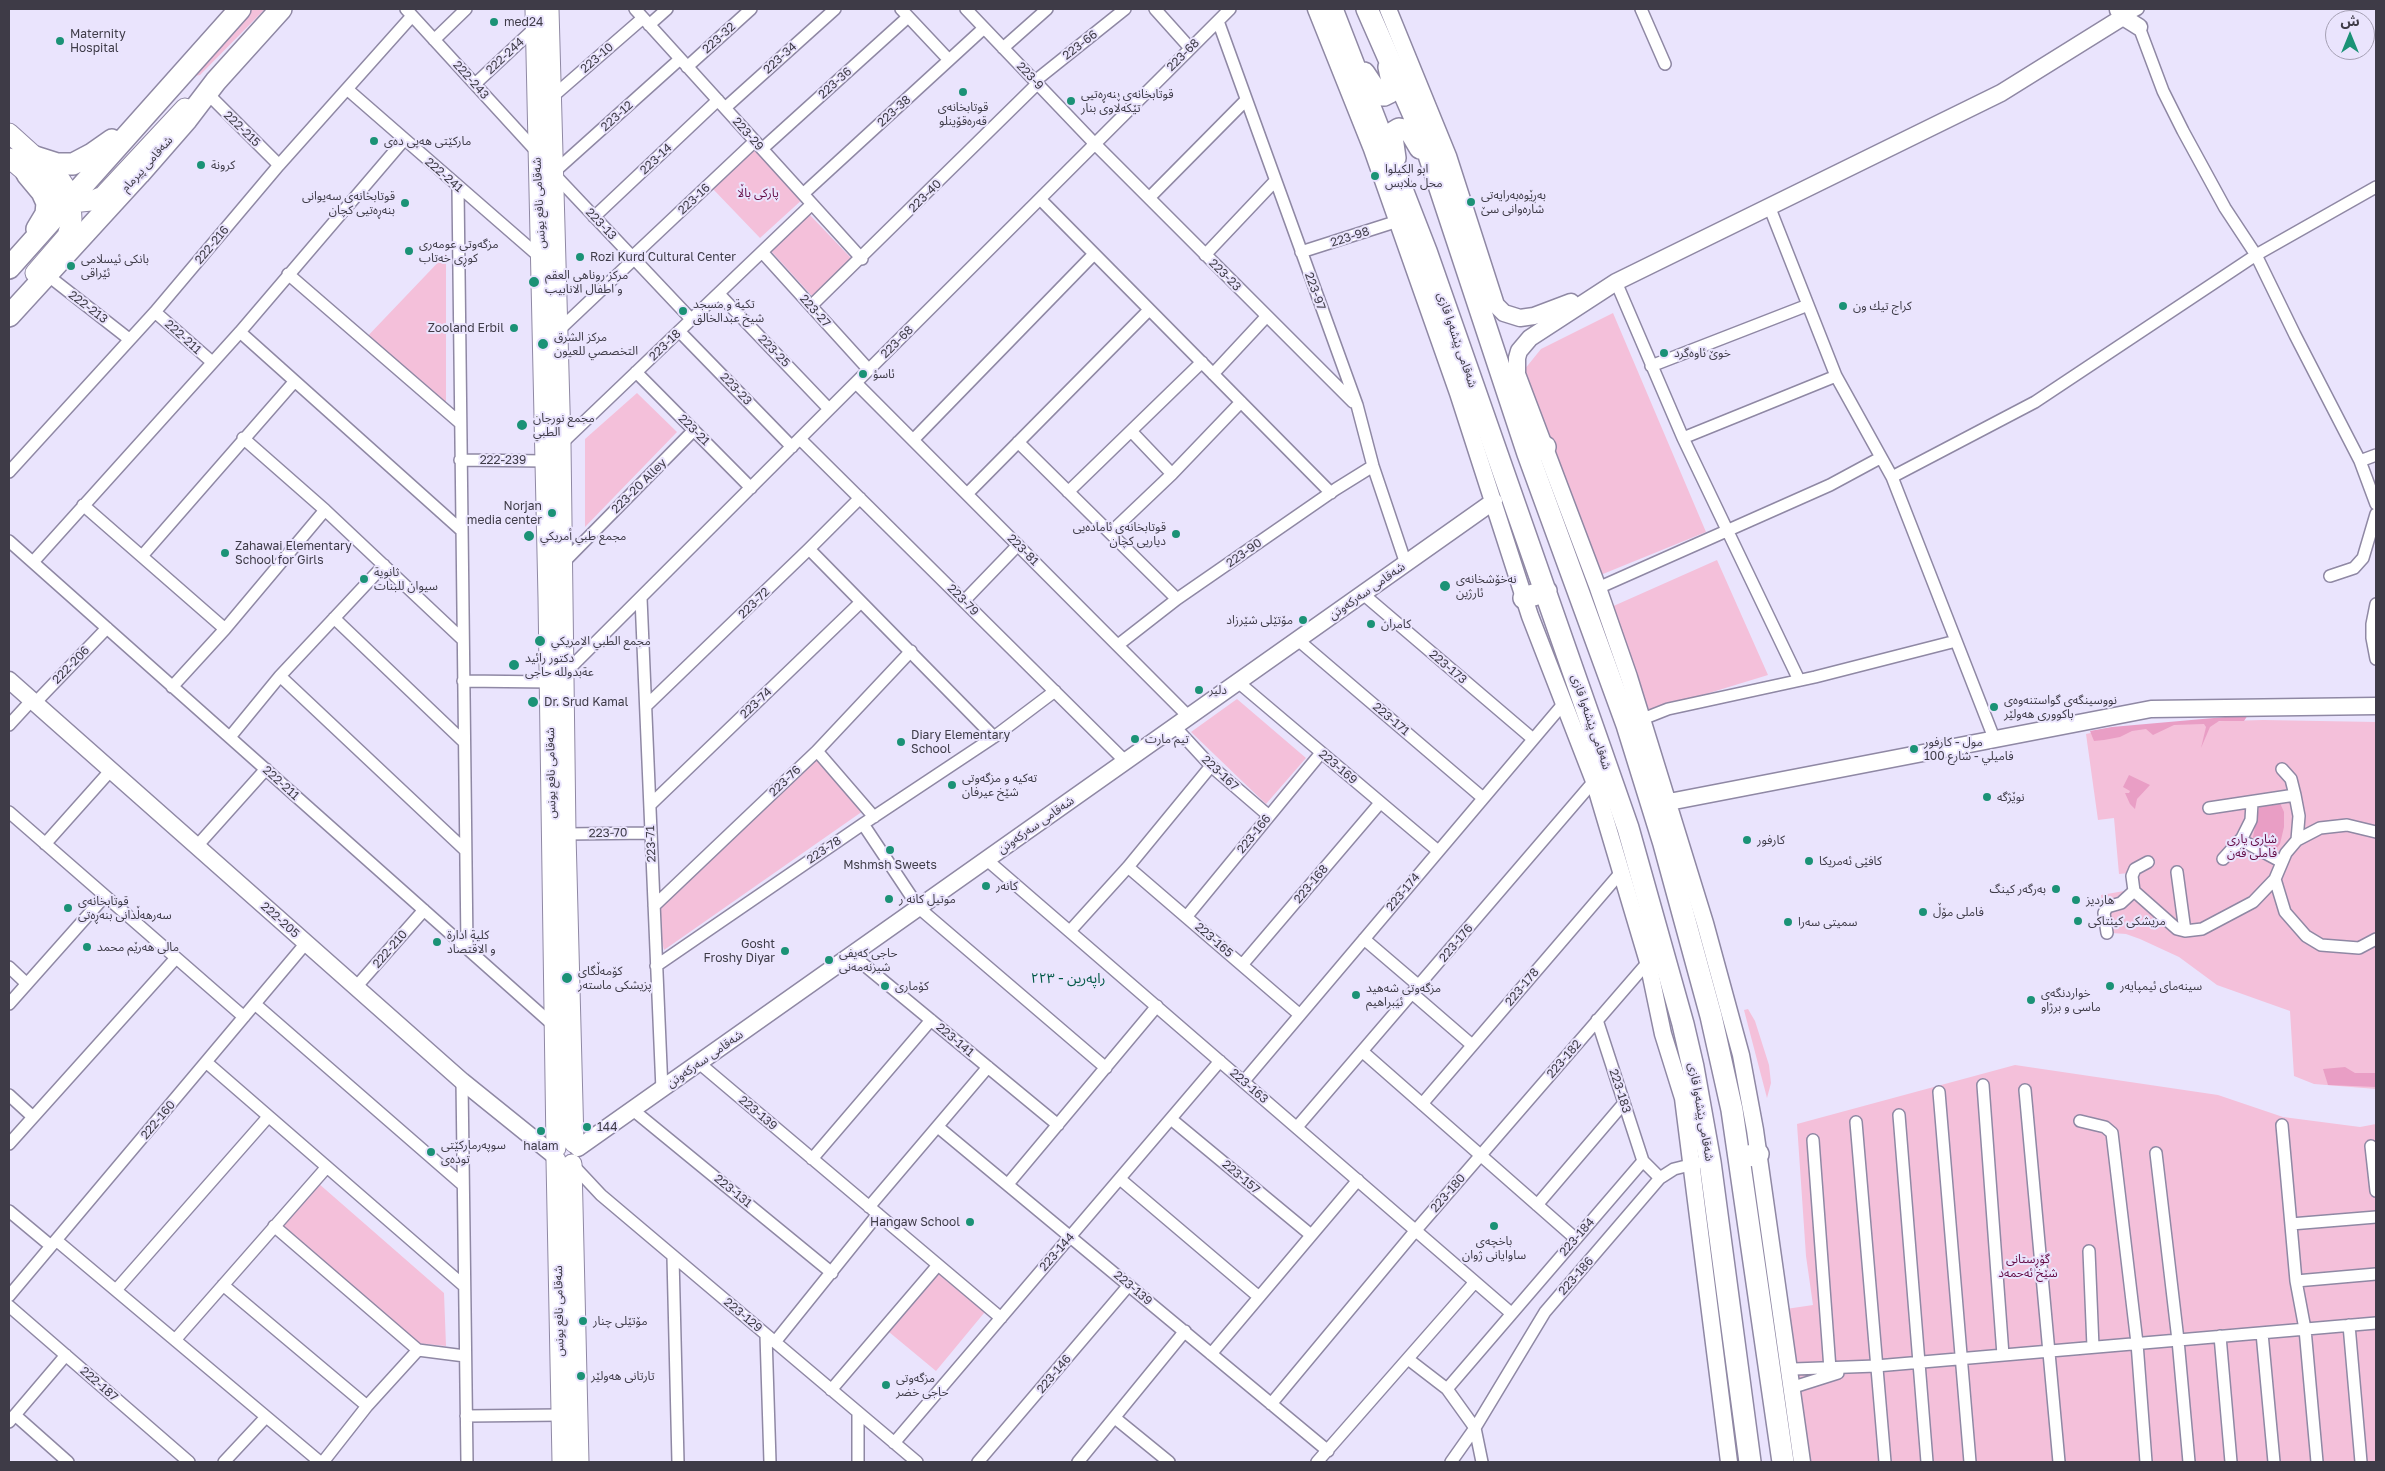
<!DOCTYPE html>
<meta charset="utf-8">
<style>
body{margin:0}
#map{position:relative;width:2385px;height:1471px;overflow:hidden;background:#eae4fd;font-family:"Golos Text","Noto Sans Arabic",sans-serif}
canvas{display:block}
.frame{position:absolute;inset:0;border:10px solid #3e3b47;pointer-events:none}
.north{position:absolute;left:2325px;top:10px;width:50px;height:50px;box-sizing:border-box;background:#eae4fd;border:1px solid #a5a0b4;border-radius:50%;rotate:0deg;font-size:14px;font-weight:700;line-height:20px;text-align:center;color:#3e3b47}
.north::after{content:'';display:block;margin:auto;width:18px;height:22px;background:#1b9276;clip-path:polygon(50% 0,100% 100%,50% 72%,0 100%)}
</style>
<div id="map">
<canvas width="2385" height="1471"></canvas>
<div class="frame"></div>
<div class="north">ش</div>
</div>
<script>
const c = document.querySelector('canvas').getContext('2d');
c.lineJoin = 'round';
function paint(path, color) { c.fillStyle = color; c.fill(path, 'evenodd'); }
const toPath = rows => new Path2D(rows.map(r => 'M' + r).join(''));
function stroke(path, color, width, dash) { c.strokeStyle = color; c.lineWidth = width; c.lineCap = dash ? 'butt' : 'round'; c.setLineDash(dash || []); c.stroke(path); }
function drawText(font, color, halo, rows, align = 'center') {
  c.font = font + ' "Golos Text","Noto Sans Arabic",sans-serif'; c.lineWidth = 4; c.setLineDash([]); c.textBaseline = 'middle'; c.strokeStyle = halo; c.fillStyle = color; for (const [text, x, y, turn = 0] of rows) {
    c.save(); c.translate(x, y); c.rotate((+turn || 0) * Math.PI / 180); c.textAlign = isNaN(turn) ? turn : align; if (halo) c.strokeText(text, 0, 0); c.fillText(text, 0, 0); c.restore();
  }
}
const green = toPath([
 [249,9,265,9,200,75,188,77],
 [754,146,804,198,760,238,712,188],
 [809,214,851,258,812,296,770,250],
 [446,254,446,411,363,341],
 [1613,313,1706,532,1598,576,1524,370,1541,349],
 [637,393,677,432,585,527,585,439],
 [1717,560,1768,675,1647,712,1609,608],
 [1237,699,1306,758,1266,804,1191,732],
 [2263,720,2376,722,2376,1089,2314,1084,2294,1076,2290,1011,2217,985,2179,957,2140,939,2126,934,2112,933,2105,935,2101,895,2130,890,2129,873,2119,874,2114,818,2098,820,2086,734,2109,729,2186,722],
 [814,757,863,811,664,950,654,909],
 [1748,1009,1755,1021,1769,1065,1771,1083,1767,1098,1744,1010],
 [2015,1065,2218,1095,2283,1117,2360,1127,2376,1124,2376,1462,1807,1462,1786,1309,1813,1305,1806,1256,1797,1124],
 [318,1183,444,1293,446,1346,415,1343,280,1227],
 [942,1269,989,1307,936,1371,889,1332]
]);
const forest = toPath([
 [2248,715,2244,721,2219,721,2210,727,2201,748,2206,727,2204,724,2174,725,2153,735,2146,729,2132,731,2120,737,2104,740,2094,741,2090,731,2112,727],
 [2129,775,2150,785,2137,799,2135,809,2130,804,2125,793,2129,793,2130,791,2123,787],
 [2263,803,2280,803,2284,812,2284,827,2280,844,2273,853,2260,849,2253,837,2259,808],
 [2345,1067,2355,1073,2376,1073,2376,1087,2328,1085,2323,1069]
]);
const street = toPath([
 [406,9,537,152],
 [635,9,862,259],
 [901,9,949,60],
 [966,9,1095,144,1353,402],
 [1155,9,1190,48],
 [1641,9,1665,64],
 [2123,17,2138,9],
 [1218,21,1357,405,1373,466,1406,564],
 [649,25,667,9],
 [2139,27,2163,91,2183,131,2225,208,2256,255,2295,335,2360,461,2376,504],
 [434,40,466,9],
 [1003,48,1047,9],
 [680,59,553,173,691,319],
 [687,67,751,9],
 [1035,81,1125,9],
 [475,84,537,26],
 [347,89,541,258],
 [206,92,279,165],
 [551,98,643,18],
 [725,108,835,9],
 [762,149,908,17],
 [458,188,467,947],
 [803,194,984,28],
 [1149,198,1246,100],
 [1040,199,1331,493],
 [1769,206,1836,376,1892,477,1994,738],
 [594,217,718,100],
 [762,252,869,370],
 [1301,252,1398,221],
 [1205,255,1275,181],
 [632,257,755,141],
 [46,274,129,339],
 [288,274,459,422],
 [1616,282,1683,438,1799,680],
 [719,294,829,409],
 [811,306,1037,84],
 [155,312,212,362],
 [558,331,634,259],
 [679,331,792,447],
 [240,332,461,530],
 [1651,366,1808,305],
 [636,372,751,488],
 [1213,374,1266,317],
 [856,383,1189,717],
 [1131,431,1172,474],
 [243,438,325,510,462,639],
 [1683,438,1836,376],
 [800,439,1126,762],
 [913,440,1094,254],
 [1018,442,1177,599],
 [561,444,812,204],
 [460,460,546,461],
 [2360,461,2376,455],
 [9,472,155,312,279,165,412,16],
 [1892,477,2035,402,2256,255,2376,187],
 [1068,492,1202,362],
 [967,494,1149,310],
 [83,505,225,629],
 [1110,533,1172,474,1241,402],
 [9,541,553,1025],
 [809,549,994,737],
 [142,556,294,382],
 [33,562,240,332,404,140],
 [563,563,694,430],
 [2330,576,2354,568,2363,558,2376,514],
 [1598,588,1830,485,1880,458],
 [1363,594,1533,739],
 [641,598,662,1090],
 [964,601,1018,545],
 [2376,604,2372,624,2372,638,2376,659],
 [334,618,464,742],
 [1298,640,1483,798],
 [1118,645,1177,599,1336,489,1373,466],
 [564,674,1230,9],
 [280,676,465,850],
 [463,681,550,682],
 [1238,682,1438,851],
 [172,687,225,629,325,510],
 [35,703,107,628],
 [646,706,809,549,860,498],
 [1635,722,1668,709,1815,677,1956,641],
 [9,725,32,700],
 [1175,727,1211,766,1269,816],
 [230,737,280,676,384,565],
 [817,751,874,817],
 [650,805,861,602],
 [2209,808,2295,795],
 [9,812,244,1017],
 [863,824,919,908,1106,1068],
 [566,834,651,833],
 [2241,840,2282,862],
 [2297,840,2320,828,2347,825,2376,832],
 [45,844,111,770],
 [197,846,266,769],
 [2223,859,2242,838,2251,820,2252,803],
 [987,860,1511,1313],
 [1128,867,1300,1015],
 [2177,872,2185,931],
 [2275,879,2285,912,2306,936,2321,945,2359,948,2376,939],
 [2134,891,2177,929,2185,931,2202,929,2253,902,2275,879,2286,853,2297,840,2299,816,2295,795,2291,779,2282,769],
 [654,906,817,751,911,651],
 [1187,916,1321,753],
 [1070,931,1128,867,1211,766],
 [2107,933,2104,913,2107,907,2121,903,2134,891,2132,876,2135,869,2148,862],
 [1364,939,1419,986],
 [852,955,1058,1125],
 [1242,965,1380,803],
 [656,966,863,824,994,737,1055,691],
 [9,967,27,984],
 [356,987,424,910],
 [1413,994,1472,1045],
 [9,1004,105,896],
 [255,1004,463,1185],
 [1597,1020,1643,1161,1660,1178],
 [1363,1052,1576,1239],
 [206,1062,463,1285],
 [699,1063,1001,1318],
 [462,1081,467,1462],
 [1244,1081,1564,703],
 [1983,1085,2003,1355],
 [2025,1090,2059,1462],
 [1939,1092,1970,1462],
 [9,1095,33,1117],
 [1422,1104,1622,871],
 [633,1110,832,1273],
 [1899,1115,1927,1462],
 [1171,1119,1311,1235],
 [2080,1121,2105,1127,2112,1133,2137,1343,2146,1462],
 [1856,1122,1885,1462],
 [2282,1125,2296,1281,2305,1329,2317,1462],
 [938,1127,1328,1451],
 [1297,1127,1594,781],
 [1813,1140,1830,1369],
 [9,1144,176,958],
 [2371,1146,2376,1191],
 [2156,1153,2178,1340,2189,1462],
 [812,1159,931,1020],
 [572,1164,601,1195,917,1462],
 [1120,1179,1259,1297],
 [1008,1184,1157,1006],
 [1537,1205,1624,1103],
 [869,1207,988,1067],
 [9,1211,51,1246],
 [2291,1224,2376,1217],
 [274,1226,418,1350,465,1356],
 [56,1240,320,1462],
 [2089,1251,2093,1347],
 [673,1257,678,1462],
 [2296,1281,2376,1274],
 [223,1285,367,1406],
 [116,1290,268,1117],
 [9,1296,306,943],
 [9,1306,189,1462],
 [2349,1325,2361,1462],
 [2262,1333,2274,1462],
 [766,1335,770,1462],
 [2220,1336,2231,1462],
 [175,1340,326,1168],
 [775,1342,878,1214],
 [1211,1354,1358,1180],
 [1408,1359,1447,1389,1475,1428,1482,1462],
 [1786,1361,1794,1369,1876,1366,2376,1323],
 [1447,1389,1643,1161],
 [831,1390,938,1265],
 [1790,1391,1797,1386,1838,1373],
 [1271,1404,1416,1230,1648,962],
 [15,1415,68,1462],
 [466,1416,561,1415],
 [1115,1418,1169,1462],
 [9,1422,66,1355],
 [894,1443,1220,1061],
 [224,1462,266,1417],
 [323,1462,367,1406,418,1350],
 [858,1462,858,1413],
 [978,1462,1129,1285],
 [1078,1462,1185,1331],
 [1317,1462,1475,1282],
 [1451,1462,1475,1428,1545,1312,1660,1178,1674,1169,1698,1163]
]);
const secondary = toPath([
 [1316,9,1372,149,1458,393,1530,616,1594,781,1648,962,1663,1034,1683,1098,1729,1462],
 [1388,9,1448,156,1496,305,1504,313,1520,318,1534,316,1571,302],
 [2118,10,2123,17,2139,27],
 [9,680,462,1081,555,1156],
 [1669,802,2151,709,2376,706],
 [578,1148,1494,501],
 [1802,1462,1755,1130,1741,1055,1705,923,1629,677,1598,588,1517,374,1517,358,1519,351,1530,338,1616,282,2001,93,2123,17]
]);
const primary = toPath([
 [535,9,548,598,556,1148],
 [549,9,561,444,566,834,574,1143],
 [9,133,60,179,68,191,71,203,72,219,67,236,35,273],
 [9,158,56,198,71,203,91,201,103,196,185,108],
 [556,1160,562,1462],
 [572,1164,579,1462]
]);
const highway = toPath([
 [1332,9,1426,251,1628,828,1683,1024,1693,1067,1710,1162,1750,1462],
 [1367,9,1422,134,1528,454,1627,725,1664,844,1711,1016,1732,1110,1783,1462],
 [1364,73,1376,91,1384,95,1390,92,1393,86,1389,67],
 [35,157,57,164,73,164,92,154,112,140],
 [1395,158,1392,137,1394,132,1399,129,1410,131,1420,148],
 [27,174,42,192,47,203,46,214,37,229],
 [9,268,240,9],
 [9,316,139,174,187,119,216,81,281,9],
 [1528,454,1545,447],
 [1524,598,1546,591],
 [1739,1158,1758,1154]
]);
const markers = [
 [494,22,5,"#1b9276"],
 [60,41,5,"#1b9276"],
 [963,92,5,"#1b9276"],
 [1071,101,5,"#1b9276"],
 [374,141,5,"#1b9276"],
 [201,165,5,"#1b9276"],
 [1375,176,5,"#1b9276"],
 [1471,202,5,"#1b9276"],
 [405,203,5,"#1b9276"],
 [409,251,5,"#1b9276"],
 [580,257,5,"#1b9276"],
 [71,266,5,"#1b9276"],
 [534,282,6,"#1b9276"],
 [1843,306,5,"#1b9276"],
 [683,311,5,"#1b9276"],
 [514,328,5,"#1b9276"],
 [543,344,6,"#1b9276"],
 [1664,353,5,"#1b9276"],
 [863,374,5,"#1b9276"],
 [522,425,6,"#1b9276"],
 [552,513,5,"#1b9276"],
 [1176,534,5,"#1b9276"],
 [529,536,6,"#1b9276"],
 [225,553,5,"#1b9276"],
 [364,579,5,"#1b9276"],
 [1445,586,6,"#1b9276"],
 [1303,620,5,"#1b9276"],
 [1371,624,5,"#1b9276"],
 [540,641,6,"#1b9276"],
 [514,665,6,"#1b9276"],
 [1199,690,5,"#1b9276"],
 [533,702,6,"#1b9276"],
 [1994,707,5,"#1b9276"],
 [1135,739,5,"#1b9276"],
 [901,742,5,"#1b9276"],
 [1914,749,5,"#1b9276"],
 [952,785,5,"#1b9276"],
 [1987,797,5,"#1b9276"],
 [1747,840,5,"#1b9276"],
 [890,850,5,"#1b9276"],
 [1809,861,5,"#1b9276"],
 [986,886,5,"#1b9276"],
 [2056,889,5,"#1b9276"],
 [889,899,5,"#1b9276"],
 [2076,900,5,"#1b9276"],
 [68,908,5,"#1b9276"],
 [1923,912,5,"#1b9276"],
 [2078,921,5,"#1b9276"],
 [1788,922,5,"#1b9276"],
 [437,942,5,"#1b9276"],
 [87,947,5,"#1b9276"],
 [785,951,5,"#1b9276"],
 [829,960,5,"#1b9276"],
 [567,978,6,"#1b9276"],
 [885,986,5,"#1b9276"],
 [2110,986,5,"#1b9276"],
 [1356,995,5,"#1b9276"],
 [2031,1000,5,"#1b9276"],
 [587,1127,5,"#1b9276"],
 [541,1131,5,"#1b9276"],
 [431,1152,5,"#1b9276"],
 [970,1222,5,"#1b9276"],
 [1494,1226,5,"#1b9276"],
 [583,1321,5,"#1b9276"],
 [581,1376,5,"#1b9276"],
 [886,1385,5,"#1b9276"]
];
const poiNames = [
 ["med24",504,22],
 ["Maternity",70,34],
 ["Hospital",70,48],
 ["قوتابخانەی بنەڕەتیی",1081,94],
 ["تێکەڵاوی بنار",1081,108],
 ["قوتابخانەی",963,107,"center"],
 ["قەرەقۆینلو",963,121,"center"],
 ["مارکێتی هەپی دەی",384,141],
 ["كرونة",211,165],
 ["ابو الكيلوا",1385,169],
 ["محل ملابس",1385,183],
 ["بەڕێوەبەرایەتی",1481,195],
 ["شارەوانی سێ",1481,209],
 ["قوتابخانەی سەیوانی",395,196,"right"],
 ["بنەڕەتیی کچان",395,210,"right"],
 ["مزگەوتی عومەری",419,244],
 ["کوڕی خەتاب",419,258],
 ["Rozi Kurd Cultural Center",590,257],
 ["بانکی ئیسلامی",81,259],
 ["ئێراقی",81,273],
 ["مركز روناهي العقم",545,275],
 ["و اطفال الانابيب",545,289],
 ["تكية و مسجد",693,304],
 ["شيخ عبدالخالق",693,318],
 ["كراج تيك ون",1853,306],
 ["Zooland Erbil",504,328,"right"],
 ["مركز الشرق",554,337],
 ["التخصصي للعيون",554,351],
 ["خوێ ئاوەگرد",1674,353],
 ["ئاسؤ",873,374],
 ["مجمع نورجان",533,418],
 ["الطبي",533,432],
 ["Norjan",542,506,"right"],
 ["media center",542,520,"right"],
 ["قوتابخانەی ئامادەیی",1166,527,"right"],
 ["دیاریی کچان",1166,541,"right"],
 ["مجمع طبي أمریکي",540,536],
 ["Zahawai Elementary",235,546],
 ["School for Girls",235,560],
 ["ثانوية",374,572],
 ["سيوان للبنات",374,586],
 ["نەخۆشخانەی",1456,579],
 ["ئارژین",1456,593],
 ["مۆتێلی شێرزاد",1293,620,"right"],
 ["كامران",1381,624],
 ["مجمع الطبي الامريكي",551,641],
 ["دكتور رائيد",525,658],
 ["عةبدولله حاجى",525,672],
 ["دلير",1209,690],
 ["نووسینگەی گواستنەوەی",2004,700],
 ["باکووری هەولێر",2004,714],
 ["Dr. Srud Kamal",544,702],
 ["Diary Elementary",911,735],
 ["School",911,749],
 ["تیم مارت",1145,739],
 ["مول - كارفور",1924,742],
 ["فاميلي - شارع 100",1924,756],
 ["تەکیە و مزگەوتی",962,778],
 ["شێخ عیرفان",962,792],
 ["نوێژگە",1997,797],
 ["کارفور",1757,840],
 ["کافێی ئەمریکا",1819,861],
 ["Mshmsh Sweets",890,865,"center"],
 ["کانەر",996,886],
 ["بەرگەر کینگ",2046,889,"right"],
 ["موتيل كانه ر",899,899],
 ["هاردیز",2086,900],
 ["قوتابخانەی",78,901],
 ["سەرهەڵدانی بنەڕەتی",78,915],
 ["فاملی مۆڵ",1933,912],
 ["مریشکی کینتاکی",2088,921],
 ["سمیتی سەرا",1798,922],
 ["كلية ادارة",447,935],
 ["و الاقتصاد",447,949],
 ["Gosht",775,944,"right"],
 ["Froshy Diyar",775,958,"right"],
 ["مالی ھەرێم محمد",97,947],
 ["حاجی کەیفی",839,953],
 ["شیرنەمەنی",839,967],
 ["کۆمەڵگای",578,971],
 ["پزیشکی ماستەر",578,985],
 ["كۆماری",895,986],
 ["سینەمای ئیمپایەر",2120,986],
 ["مزگەوتی شەهید",1366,988],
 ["ئیبراهیم",1366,1002],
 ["خواردنگەی",2041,993],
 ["ماسی و برژاو",2041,1007],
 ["144",597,1127],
 ["سوپەرمارکێتی",441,1145],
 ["تودەی",441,1159],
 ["halam",541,1146,"center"],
 ["Hangaw School",960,1222,"right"],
 ["باخچەی",1494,1241,"center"],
 ["ساوایانی ژوان",1494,1255,"center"],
 ["مۆتێلی چنار",593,1321],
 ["تارتانی هەولێر",591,1376],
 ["مزگه‌وتی",896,1378],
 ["حاجی خضر",896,1392]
];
const streetNames = [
 ["223-32",719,38,-42],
 ["223-66",1080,45,-38],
 ["223-68",1183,55,-45],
 ["222-244",505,56,-43],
 ["223-10",597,58,-41],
 ["223-34",780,58,-42],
 ["223-9",1030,76,46],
 ["222-243",471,80,48],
 ["223-36",835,83,-42],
 ["223-38",894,111,-42],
 ["223-12",617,116,-42],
 ["222-215",242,129,44],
 ["223-29",748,134,48],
 ["223-14",656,159,-43],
 ["شەقامی پیرمام",147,164,-48],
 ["222-241",444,175,41],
 ["223-40",925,196,-45],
 ["223-16",694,199,-43],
 ["شەقامی نافع یونس",539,203,-93],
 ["223-13",601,224,46],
 ["223-98",1350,237,-18],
 ["222-216",212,245,-50],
 ["223-23",1225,275,45],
 ["223-97",1315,291,70],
 ["222-213",88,307,37],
 ["223-27",815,311,48],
 ["222-211",183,337,42],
 ["شەقامی پێشەوا قازی",1457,340,71],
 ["223-68",897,342,-45],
 ["223-18",665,345,-44],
 ["223-25",774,351,46],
 ["223-23",736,389,46],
 ["223-21",694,430,45],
 ["222-239",503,460],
 ["223-20 Alley",639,486,-45],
 ["223-81",1023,550,45],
 ["223-90",1244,553,-35],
 ["شەقامی سەرکەوتن",1367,591,-35],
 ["223-79",963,600,45],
 ["223-72",754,603,-44],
 ["222-206",71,665,-46],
 ["223-173",1448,667,40],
 ["223-74",756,703,-44],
 ["223-171",1391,719,40],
 ["شەقامی پێشەوا قازی",1591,722,71],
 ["223-169",1338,767,40],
 ["شەقامی نافع یونس",551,773,-91],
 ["223-167",1220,773,43],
 ["223-76",785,781,-44],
 ["222-211",281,783,42],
 ["شەقامی سەرکەوتن",1036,825,-35],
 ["223-70",608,833,-1],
 ["223-166",1254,834,-51],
 ["223-71",651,844,-92],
 ["223-78",824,850,-34],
 ["223-168",1311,884,-50],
 ["223-174",1403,892,-50],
 ["222-205",280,920,42],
 ["223-165",1214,940,41],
 ["223-176",1456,943,-50],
 ["222-210",390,949,-49],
 ["223-178",1522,987,-50],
 ["223-141",955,1040,40],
 ["شەقامی سەرکەوتن",705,1059,-35],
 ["223-182",1564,1059,-49],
 ["223-163",1249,1086,41],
 ["223-183",1620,1091,72],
 ["شەقامی پێشەوا قازی",1701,1112,80],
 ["223-139",758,1113,40],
 ["222-160",158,1120,-50],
 ["223-157",1241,1177,40],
 ["223-131",733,1191,39],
 ["223-180",1448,1193,-49],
 ["223-184",1577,1237,-49],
 ["223-144",1057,1252,-49],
 ["223-186",1576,1276,-49],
 ["223-139",1133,1288,40],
 ["شەقامی نافع یونس",559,1311,-91],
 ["223-129",743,1315,40],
 ["223-146",1054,1374,-50],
 ["222-187",99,1384,41]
];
const parkNames = [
 ["پارکی باڵا",758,193],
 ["شاری یاری",2252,839],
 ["فاملی فەن",2252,853],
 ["گۆڕستانی",2028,1259],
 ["شێخ ئەحمەد",2028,1273]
];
const neighbourhoodNames = [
 ["راپەرین - ٢٢٣",1068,979]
];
paint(green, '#f4c0da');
paint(forest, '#e99ec5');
stroke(street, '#8f88a4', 14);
stroke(secondary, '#8f88a4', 19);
stroke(primary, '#8f88a4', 21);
stroke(highway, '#8f88a4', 24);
stroke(street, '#fff', 11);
stroke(secondary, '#fff', 16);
stroke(primary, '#fff', 19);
stroke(highway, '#fff', 21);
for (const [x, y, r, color] of markers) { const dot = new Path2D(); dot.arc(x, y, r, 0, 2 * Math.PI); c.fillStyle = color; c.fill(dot); stroke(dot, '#eae4fd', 2); }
drawText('12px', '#3e3b47', '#eae4fd', poiNames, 'left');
drawText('12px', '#3e3b47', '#eae4fd', streetNames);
drawText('12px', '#620a44', '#eae4fd', parkNames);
drawText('14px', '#005845', '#eae4fd', neighbourhoodNames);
</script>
